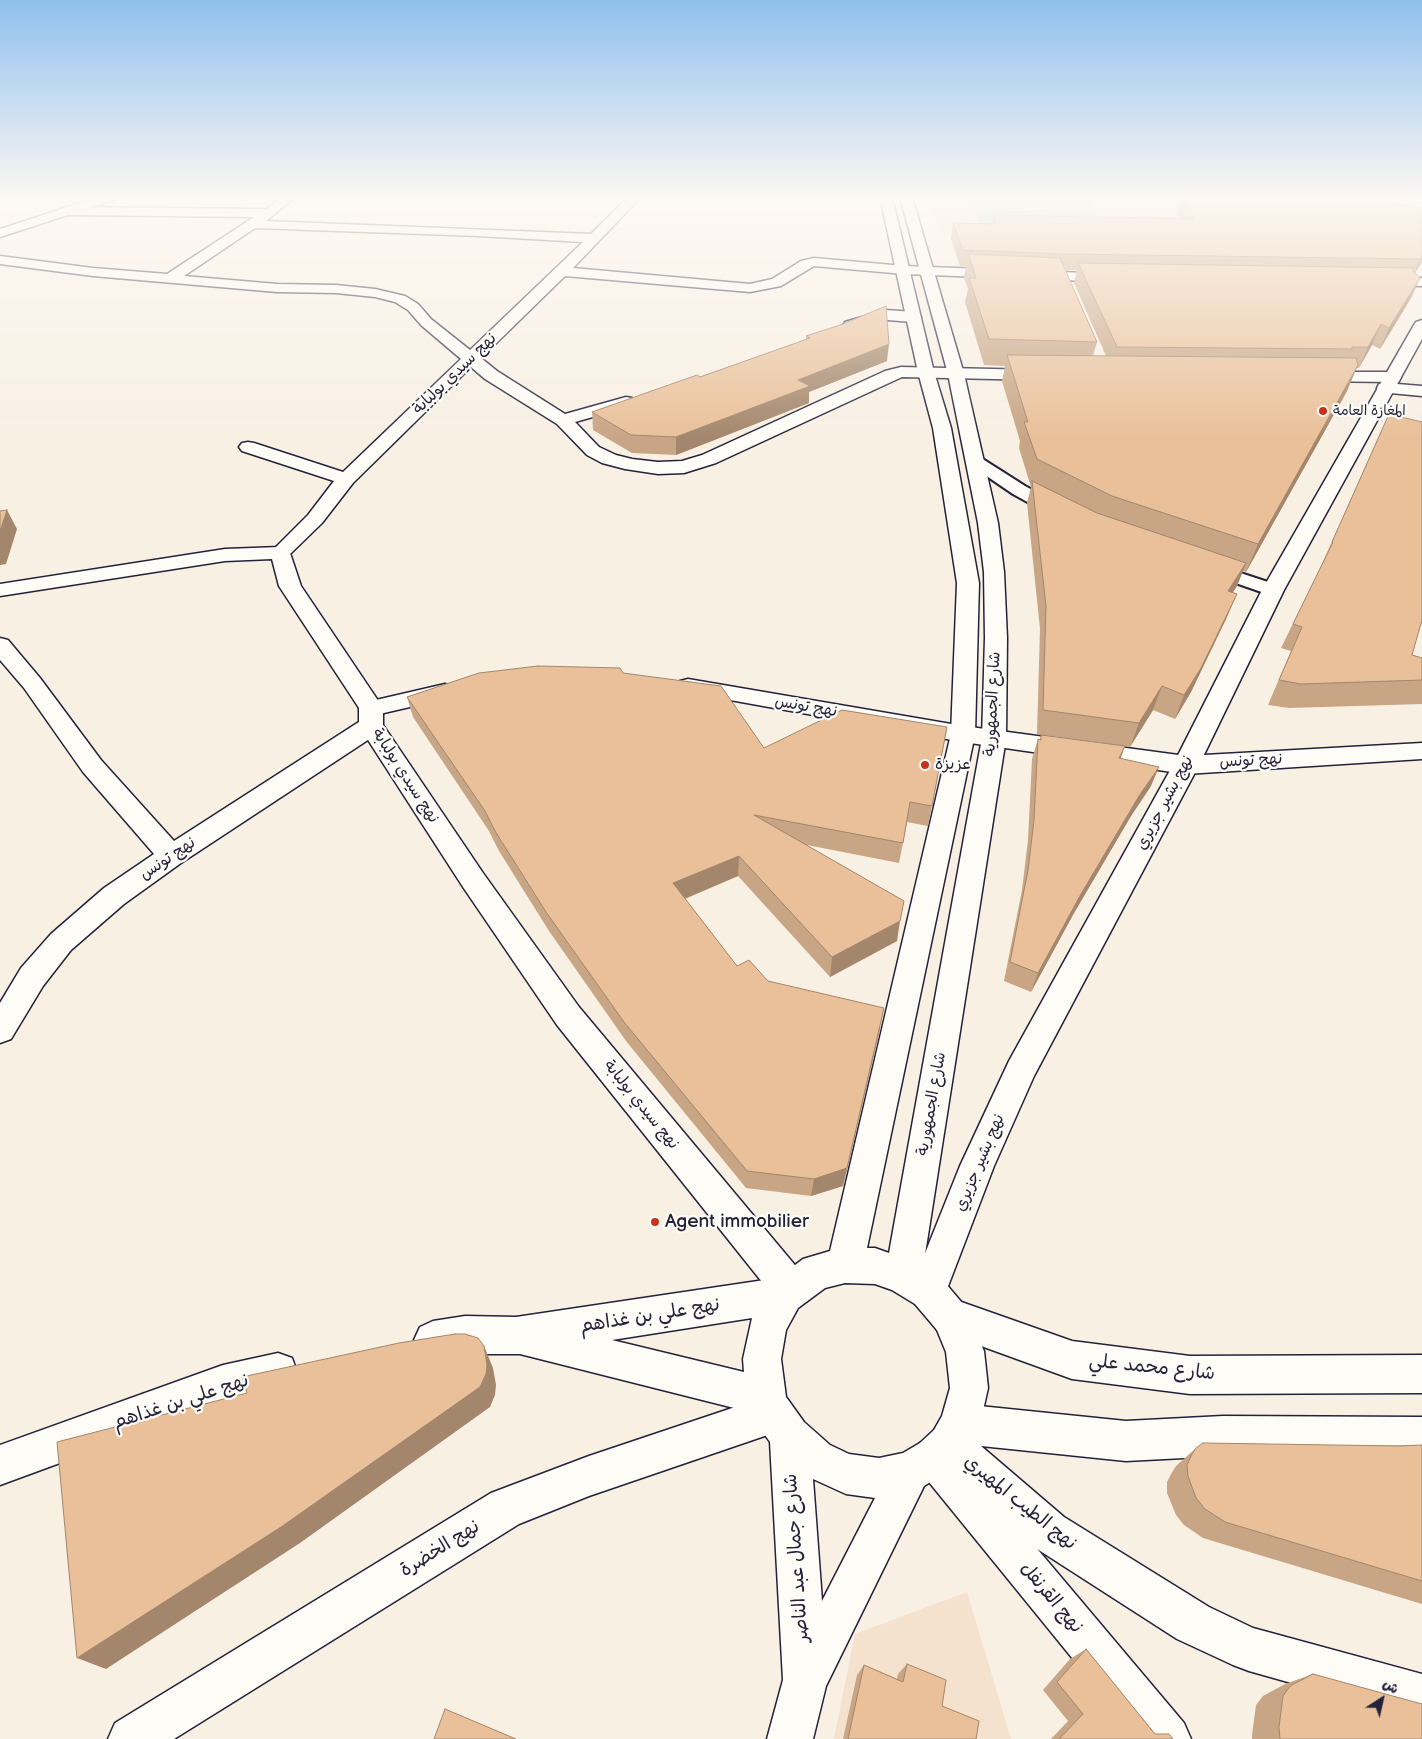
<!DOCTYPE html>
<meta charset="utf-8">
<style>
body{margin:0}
#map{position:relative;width:1422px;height:1739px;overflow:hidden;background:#f9f0e4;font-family:"Balsamiq Sans","Playpen Sans Arabic",sans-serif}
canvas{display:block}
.north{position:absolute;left:1357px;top:1674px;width:50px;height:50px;-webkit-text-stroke:4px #fdfcf7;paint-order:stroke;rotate:35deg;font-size:14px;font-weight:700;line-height:20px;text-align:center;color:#22223b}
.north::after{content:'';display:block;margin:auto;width:18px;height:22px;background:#22223b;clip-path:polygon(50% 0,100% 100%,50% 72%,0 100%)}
</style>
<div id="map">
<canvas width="1422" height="1739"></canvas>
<div class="north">ش</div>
</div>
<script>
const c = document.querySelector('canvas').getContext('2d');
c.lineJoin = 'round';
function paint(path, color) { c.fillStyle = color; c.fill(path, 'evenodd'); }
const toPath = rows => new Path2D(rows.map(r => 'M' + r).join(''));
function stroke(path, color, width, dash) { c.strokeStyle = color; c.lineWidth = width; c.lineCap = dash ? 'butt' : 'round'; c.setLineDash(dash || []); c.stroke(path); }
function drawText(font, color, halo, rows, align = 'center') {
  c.font = font + ' "Balsamiq Sans","Playpen Sans Arabic",sans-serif'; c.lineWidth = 4.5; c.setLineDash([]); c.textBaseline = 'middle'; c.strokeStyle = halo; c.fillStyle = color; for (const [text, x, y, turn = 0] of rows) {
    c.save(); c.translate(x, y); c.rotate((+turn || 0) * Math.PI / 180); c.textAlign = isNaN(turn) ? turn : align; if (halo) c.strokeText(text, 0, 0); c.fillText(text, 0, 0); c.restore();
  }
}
const built = toPath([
 [928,197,1366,197,1296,219,991,231,939,232],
 [967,1592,1011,1739,834,1739,855,1634]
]);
const green = toPath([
 [971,197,1087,197,1102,225,980,223]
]);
const pedestrian = toPath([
 [975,456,981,458,1025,486,1063,507,1065,511,1063,515,1051,515,1013,494,969,464,967,461,969,458,975,456],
 [1210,563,1280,586,1282,590,1280,594,1273,596,1204,572,1201,568,1204,564,1210,563]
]);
const minor = toPath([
 [282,197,295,197,266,221,591,234,628,197,641,197,573,268,750,284,772,279,801,261,814,258,904,266,1113,274,1118,275,1120,278,1118,281,1113,282,904,274,814,266,781,286,750,292,565,276,481,358,497,371,565,414,626,397,632,398,635,402,632,406,575,422,599,447,616,455,632,459,658,462,682,461,702,455,885,371,901,367,1039,370,1045,371,1047,375,1045,379,1039,380,902,377,716,463,684,473,658,474,625,469,602,463,587,455,557,424,485,379,471,367,353,483,322,523,287,557,280,559,273,557,270,553,308,515,334,481,242,451,239,447,242,443,248,442,254,443,343,472,461,359,421,325,408,310,395,302,375,297,336,293,277,292,93,276,0,264,0,256,93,268,167,274,254,217,68,215,61,211,68,207,266,209,282,197],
 [255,228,478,236,583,242,470,350,431,319,418,304,405,296,375,289,336,285,277,284,184,276,255,228],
 [1380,278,1422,278,1422,286,1375,285,1373,282,1375,279,1380,278],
 [886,310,913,312,918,314,921,317,918,320,913,322,887,320,851,330,845,328,843,325,845,322,886,310],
 [1315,372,1393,372,1399,373,1401,377,1399,381,1393,382,1309,381,1307,377,1309,373,1315,372],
 [1385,383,1422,386,1422,396,1379,392,1377,388,1379,384,1385,383],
 [0,638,8,640,40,678,101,760,174,841,362,720,371,718,380,720,383,726,380,732,181,863,124,904,71,950,43,986,11,1039,0,1043,0,1003,21,968,51,934,104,888,154,854,83,772,24,688,0,660,0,638],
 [688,679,963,726,1186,756,1422,743,1422,759,1186,774,963,742,680,691,676,686,680,681,688,679],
 [445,684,453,687,457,692,453,697,371,716,363,713,359,708,363,703,445,684],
 [774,1394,788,1400,794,1414,788,1428,589,1496,519,1524,174,1739,108,1739,115,1723,491,1493,589,1456,774,1394],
 [934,1437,948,1443,1184,1723,1191,1739,1138,1739,920,1471,914,1457,920,1443,934,1437]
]);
const tertiary = toPath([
 [98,197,115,197,114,200,0,237,0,229,98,197],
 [1422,320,1422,339,1284,590,1199,765,1034,1076,994,1166,942,1302,950,1298,1072,1341,1190,1356,1422,1355,1422,1393,1190,1394,1072,1379,937,1330,931,1317,936,1306,928,1309,915,1304,910,1291,960,1166,1009,1061,1173,765,1262,590,1414,325,1416,322,1422,320],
 [280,547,287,549,290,553,301,586,383,708,383,725,483,873,579,1007,804,1276,809,1289,804,1302,791,1307,778,1302,557,1025,463,887,359,726,359,708,279,586,272,559,225,561,0,596,0,584,225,549,280,547],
 [960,1404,1126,1421,1223,1416,1422,1417,1422,1457,1223,1456,1126,1461,981,1446,1064,1517,1209,1607,1253,1628,1422,1674,1422,1720,1249,1671,1233,1665,1177,1639,1034,1547,934,1458,928,1444,934,1430,941,1427,940,1424,946,1410,960,1404]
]);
const secondary = toPath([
 [880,197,892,197,934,372,951,428,979,583,975,734,867,1248,875,1248,889,1253,982,738,985,638,984,572,978,523,948,374,900,197,912,197,964,374,998,523,1004,572,1007,638,1006,738,923,1267,941,1278,963,1304,984,1351,988,1388,980,1424,962,1458,948,1471,924,1486,826,1686,813,1739,767,1739,783,1680,770,1442,760,1428,754,1413,520,1354,465,1354,433,1359,420,1353,414,1340,420,1327,433,1321,465,1316,516,1317,778,1278,803,1259,830,1251,951,734,957,583,933,428,918,372,880,197],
 [845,1283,875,1284,892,1290,915,1304,937,1330,946,1352,950,1388,942,1416,934,1430,920,1443,903,1453,879,1458,849,1454,830,1445,804,1422,786,1397,781,1359,786,1330,798,1308,825,1288,845,1283],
 [752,1318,743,1359,744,1372,612,1340,752,1318],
 [813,1479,846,1494,875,1498,822,1601,813,1479],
 [278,1353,292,1358,297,1372,292,1386,278,1391,223,1403,0,1485,0,1445,223,1365,278,1353]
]);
const wall = toPath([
 [1181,197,1370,198,1422,262,1415,273,1420,278,1411,298,1380,349,1372,345,1359,368,1356,368,1347,391,1246,572,1243,571,1237,586,1233,592,1227,617,1191,692,1175,719,1153,710,1130,747,1044,735,1121,758,1151,786,1131,816,1074,913,1031,992,1004,981,1022,890,1028,840,1032,759,1038,739,1040,740,1041,735,1037,734,1040,629,1027,503,1031,487,1019,448,1020,441,1002,381,1005,366,984,365,965,302,968,289,964,278,966,266,960,266,951,239,953,223,992,223,993,215,1180,219,1176,213],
 [1065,270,1077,270,1074,283,1106,356,1093,356,1097,342],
 [806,336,887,361,809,392,809,403,676,455,632,453,593,430,592,412,700,377,806,340],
 [1389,414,1412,655,1422,658,1422,704,1289,708,1268,705,1291,651,1281,648,1321,566],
 [623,673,764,748,947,727,928,826,907,822,899,863,807,845,897,941,830,977,738,876,685,899,737,966,768,981,881,1027,843,1186,811,1196,746,1188,626,1041,549,931,499,851,489,831,413,717,407,697],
 [1422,1445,1422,1604,1203,1538,1184,1525,1176,1515,1167,1493,1167,1482,1171,1474,1176,1466,1196,1448],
 [1086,1649,1155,1734,1173,1739,1051,1739,1068,1721,1043,1690,1070,1659],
 [907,1664,942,1706,976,1739,843,1739,857,1675,864,1665,897,1679,898,1674],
 [1313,1674,1422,1739,1252,1739,1252,1735,1256,1705,1263,1696,1285,1684]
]);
const shadedWall = toPath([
 [1422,256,1422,262,1413,276,1420,259],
 [1420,278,1411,298,1380,349,1389,328],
 [1381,324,1372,345,1359,368,1368,347],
 [889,344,887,361,809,392,809,403,676,455,676,437,798,380],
 [1358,365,1347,391,1246,572,1258,544],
 [7,510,17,529,6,564,0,565,0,531],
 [1246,563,1237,586,1218,614,1228,591],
 [1237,594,1227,617,1191,692,1175,719,1184,695],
 [1162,686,1153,710,1130,747,1139,723],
 [1125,746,1118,766,1119,758],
 [1159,767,1151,786,1131,816,1074,913,1031,992,1038,973,1081,894,1139,796],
 [739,856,738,876,674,903,673,883],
 [900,921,897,941,830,977,832,957],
 [884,1008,843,1186,811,1196,814,1179],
 [484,1346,493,1368,496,1385,495,1395,490,1407,300,1543,106,1669,77,1658]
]);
const building = toPath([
 [1181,197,1370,197,1370,198,1422,208,1422,256,1420,259,1066,254,963,250,953,223,996,224,993,215,1194,219,1181,197],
 [968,254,1060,258,1097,342,989,339,969,278,976,278,968,254],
 [1078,263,1414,268,1412,270,1420,278,1389,328,1381,324,1368,347,1352,347,1352,349,1117,347,1078,263],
 [886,306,889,344,798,380,810,386,676,437,631,435,592,412,697,375,700,377,810,338,806,336,843,324,886,306],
 [1007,355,1356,358,1358,365,1258,544,1112,496,1037,459,1024,422,1028,422,1007,355],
 [1389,414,1422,422,1422,620,1412,655,1422,658,1422,680,1301,684,1279,680,1302,627,1293,624,1333,542,1332,542,1389,414],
 [1032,481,1097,513,1246,563,1228,591,1237,594,1201,668,1184,695,1162,686,1139,723,1043,710,1046,606,1032,481],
 [7,510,0,531,0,511,7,510],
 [538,666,620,668,623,673,721,686,764,748,842,710,947,727,932,806,910,802,903,843,754,815,904,901,900,921,832,957,739,856,673,883,737,966,749,960,768,981,884,1008,847,1168,814,1179,747,1171,624,1022,546,912,495,831,485,811,407,697,479,673,538,666],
 [1041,735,1125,746,1119,758,1159,767,1139,796,1081,894,1038,973,1010,962,1028,870,1034,820,1038,739,1041,740,1041,735],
 [455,1334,465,1334,478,1338,484,1346,487,1365,486,1374,480,1387,281,1527,77,1658,57,1442,247,1393,242,1377,399,1343,455,1334],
 [1203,1443,1399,1446,1422,1445,1422,1581,1225,1522,1205,1509,1196,1498,1188,1476,1187,1465,1191,1456,1196,1448,1203,1443],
 [1086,1649,1155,1734,1169,1734,1173,1739,1059,1739,1083,1714,1057,1682,1086,1649],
 [907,1664,946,1680,942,1706,979,1721,976,1739,848,1739,864,1665,903,1682,907,1664],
 [1313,1674,1422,1704,1422,1739,1280,1739,1279,1727,1283,1696,1290,1686,1313,1674],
 [445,1709,516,1739,434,1739,445,1709]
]);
const markers = [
 [1323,411,5,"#c8321e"],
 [925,765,5,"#c8321e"],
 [655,1222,5,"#c8321e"]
];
const farPoinames = [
 ["المغازة العامة",1333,411]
];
const streetNames = [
 ["نهج سيدي بولبابة",455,374,-44],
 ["شارع الجمهورية",993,704,-87],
 ["نهج تونس",806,707,10],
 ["نهج تونس",1251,761,-3],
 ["نهج سيدي بولبابة",405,776,57],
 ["نهج بشير جزيري",1165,803,-62],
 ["نهج تونس",168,859,-34],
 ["شارع الجمهورية",932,1104,-80],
 ["نهج سيدي بولبابة",641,1105,51],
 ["نهج بشير جزيري",980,1163,-67]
];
const poiNames = [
 ["عزيزة",935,765]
];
const nearPoinames = [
 ["Agent immobilier",665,1222]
];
const nearStreetnames = [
 ["نهج علي بن غذاهم",650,1316,-9],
 ["شارع محمد علي",1152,1368,6],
 ["نهج علي بن غذاهم",181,1402,-18],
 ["نهج الطيب المهيري",1020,1503,39],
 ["نهج الخضرة",440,1549,-32],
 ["شارع جمال عبد الناصر",797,1558,-94],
 ["نهج القرنفل",1051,1598,50]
];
paint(built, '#f4e2ce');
paint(green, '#a5e7b0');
stroke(pedestrian, '#22223b', 4);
stroke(minor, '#22223b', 3);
stroke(tertiary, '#22223b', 3);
stroke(secondary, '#22223b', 3);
paint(pedestrian, '#fdfcf7');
paint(minor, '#fdfcf7');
paint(tertiary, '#fdfcf7');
paint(secondary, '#fdfcf7');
paint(wall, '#c8a584');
paint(shadedWall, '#a3866b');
paint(building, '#e9c099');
stroke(building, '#a3866b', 1);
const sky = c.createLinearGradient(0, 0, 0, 440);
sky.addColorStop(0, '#90c0ee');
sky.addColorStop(0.45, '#fcf8f3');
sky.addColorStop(1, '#fcf8f300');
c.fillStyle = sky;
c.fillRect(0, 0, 1422, 440);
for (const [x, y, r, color] of markers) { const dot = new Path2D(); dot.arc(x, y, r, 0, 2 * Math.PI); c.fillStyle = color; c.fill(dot); stroke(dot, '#fdfcf7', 2); }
drawText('14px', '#22223b', '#fdfcf7', farPoinames, 'left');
drawText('16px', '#22223b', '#fdfcf7', streetNames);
drawText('16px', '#22223b', '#fdfcf7', poiNames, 'left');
drawText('19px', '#22223b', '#fdfcf7', nearPoinames, 'left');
drawText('19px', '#22223b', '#fdfcf7', nearStreetnames);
</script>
